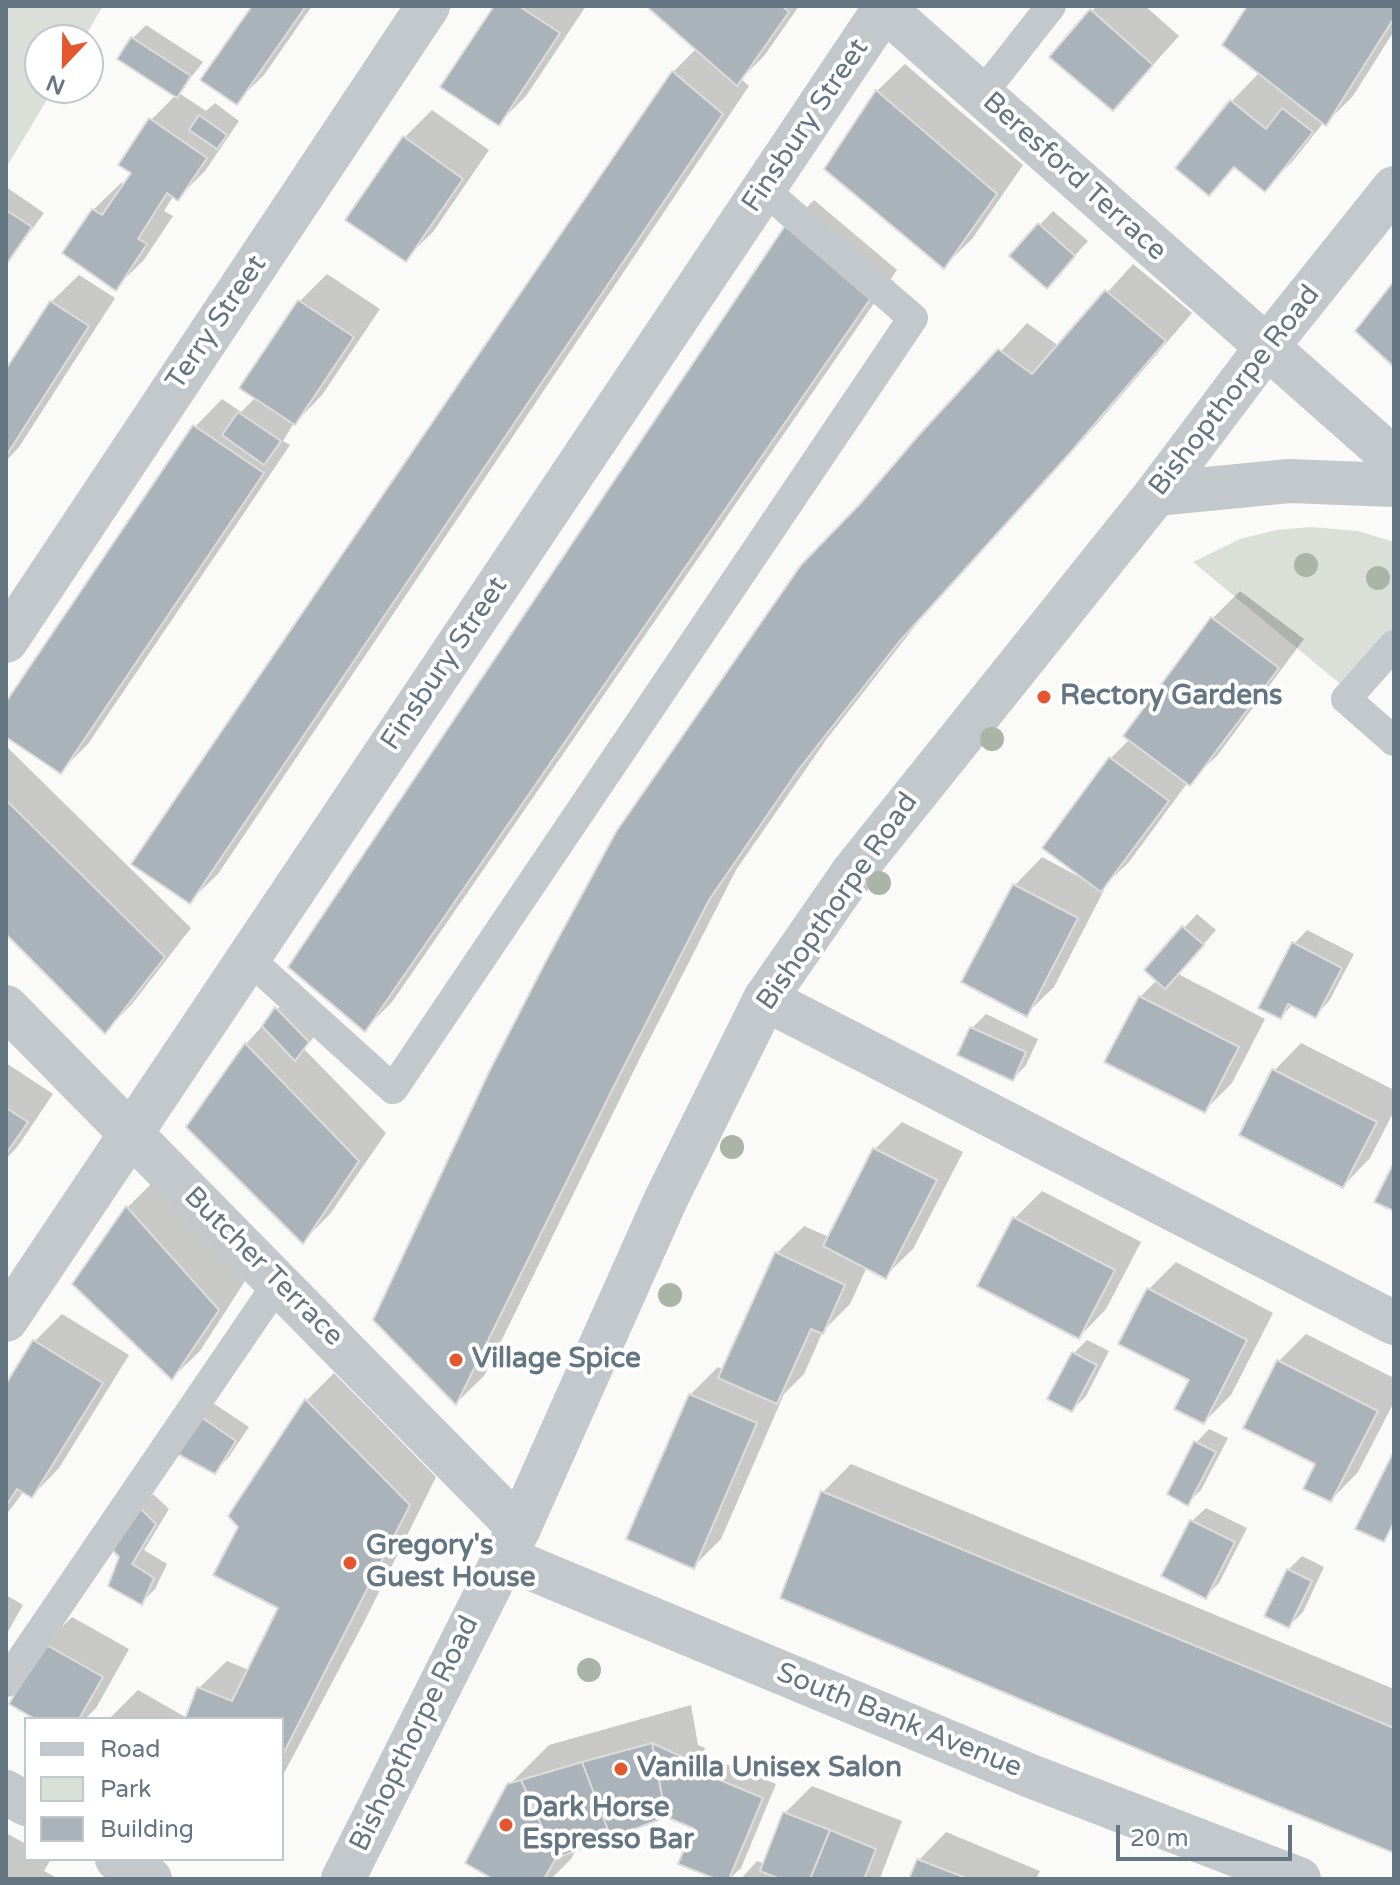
<!DOCTYPE html>
<style>
body{margin:0}
#map{position:relative;width:1400px;height:1885px;overflow:hidden;background:#fafaf8;font-family:"Varela Round",sans-serif}
canvas{display:block}
.frame{position:absolute;inset:0;border:8px solid #657683;pointer-events:none}
.legend{position:absolute;left:24px;top:1717px;width:260px;height:144px;box-sizing:border-box;background:#fff;border:2px solid #c1c8cd;margin:0;padding:10px 14px;list-style:none;font-size:24px;color:#657683}
.legend li{display:flex;align-items:center;gap:16px;height:40px}
.legend b{width:40px;border:2px solid #c1c8cd}
.north{position:absolute;left:24px;top:24px;width:80px;height:80px;box-sizing:border-box;background:#fff;border:2px solid #c1c8cd;border-radius:50%;rotate:202deg;font-size:22px;font-weight:700;line-height:32px;text-align:center;color:#657683}
.north::after{content:'';display:block;margin:auto;width:28px;height:36px;background:#e4572e;clip-path:polygon(50% 0,100% 100%,50% 72%,0 100%)}
.scale{position:absolute;left:1116px;top:1825px;width:176px;height:36px;box-sizing:border-box;border:4px solid #657683;border-top:0;padding-left:10px;font-size:24px;line-height:28px;white-space:nowrap;color:#657683;-webkit-text-stroke:6px #fff;paint-order:stroke}
</style>
<div id="map">
<canvas width="1400" height="1885"></canvas>
<div class="frame"></div>
<ul class="legend">
<li><b style="height:10px;background:#c3c8cc"></b>Road</li>
<li><b style="height:22px;background:#dadfd7"></b>Park</li>
<li><b style="height:22px;background:#aab3b9"></b>Building</li>
</ul>
<div class="north">N</div>
<div class="scale">20 m</div>
</div>
<script>
const c = document.querySelector('canvas').getContext('2d');
c.lineJoin = 'round';
function paint(path, color) { c.fillStyle = color; c.fill(path, 'evenodd'); }
const toPath = rows => new Path2D(rows.map(r => 'M' + r).join(''));
function stroke(path, color, width, dash) { c.strokeStyle = color; c.lineWidth = width; c.lineCap = dash ? 'butt' : 'round'; c.setLineDash(dash || []); c.stroke(path); }
function drawText(font, color, halo, rows, align = 'center') {
  c.font = font + ' "Varela Round",sans-serif'; c.lineWidth = 8; c.setLineDash([]); c.textBaseline = 'middle'; c.strokeStyle = halo; c.fillStyle = color; for (const [text, x, y, turn = 0] of rows) {
    c.save(); c.translate(x, y); c.rotate((+turn || 0) * Math.PI / 180); c.textAlign = isNaN(turn) ? turn : align; if (halo) c.strokeText(text, 0, 0); c.fillText(text, 0, 0); c.restore();
  }
}
const green = toPath([
 [6,6,103,6,83,40,40,40,40,88,54,88,6,168],
 [1311,527,1358,531,1394,542,1394,629,1344,687,1193,562,1240,539,1276,530]
]);
const shadow = toPath([
 [254,6,312,6,264,75,236,102],
 [497,6,586,6,526,96,499,123],
 [649,6,799,6,764,56,741,79,749,86,218,874,190,901,134,864,673,72,697,48],
 [1097,6,1145,6,1179,36,1113,109,1092,11],
 [1250,6,1394,6,1394,31,1353,96,1326,123,1324,122,1292,162,1264,189,1236,166,1209,193,1178,168,1232,101,1260,72],
 [146,25,203,62,179,93,206,111,215,103,239,121,205,171,178,198,174,195,164,211,173,216,143,261,115,288,93,210,121,183,125,185,133,173,151,120,176,95,133,38],
 [905,64,1023,165,972,239,944,266,827,169,877,91],
 [432,110,489,150,433,232,405,259,404,138],
 [6,187,44,213,6,265],
 [814,200,897,270,392,1002,365,1029,787,228],
 [1053,211,1088,241,1060,272,1011,256],
 [1133,264,1192,313,1097,424,926,612,826,740,736,870,641,1056,484,1376,456,1403,862,504,1027,323,1059,346],
 [327,274,380,309,322,395,292,426,283,441,290,445,88,744,61,771,6,734,6,706,195,427,222,399,241,412,256,397,300,301],
 [79,275,115,298,19,447,6,461,6,373,51,302],
 [1240,591,1304,639,1217,756,1188,782,1129,862,1101,889,1104,890,1054,987,1026,1014,964,981,1015,885,1042,857,1085,880,1086,878,1045,847,1111,758,1130,739,1213,618],
 [6,746,191,928,132,1004,105,1031,6,931],
 [1197,914,1216,930,1178,974,1265,1019,1232,1083,1204,1111,1140,997,1157,980,1184,928],
 [1307,930,1354,954,1329,1001,1316,1015,1293,1004,1281,1017,1294,944],
 [290,995,322,1027,304,1049,386,1133,330,1214,303,1241,246,1044],
 [986,1014,1038,1039,1026,1065,1013,1079,972,1028],
 [1301,1043,1394,1090,1394,1111,1370,1158,1343,1186,1274,1071],
 [6,1063,53,1094,18,1146,6,1159],
 [902,1122,963,1152,913,1249,885,1276,867,1267,850,1304,823,1331,804,1374,784,1394,721,1539,693,1567,690,1395,718,1367,724,1370,777,1253,804,1226,829,1237,875,1149],
 [154,1181,245,1281,200,1351,172,1378,127,1208],
 [1042,1191,1141,1242,1106,1309,1079,1337,1015,1218],
 [1176,1262,1273,1313,1231,1395,1204,1422,1192,1379,1149,1289],
 [62,1314,129,1355,59,1468,32,1496,24,1491,6,1515,6,1388,35,1341],
 [1306,1334,1394,1378,1394,1402,1358,1472,1331,1500,1279,1361],
 [1087,1340,1109,1351,1086,1396,1072,1410,1074,1353],
 [334,1373,436,1477,363,1624,282,1777,282,1719,109,1719,138,1690,187,1718,199,1688,227,1661,249,1670,281,1607,241,1527,231,1516,307,1400],
 [213,1403,249,1427,228,1458,215,1471,176,1451],
 [1209,1429,1228,1438,1201,1490,1188,1503,1196,1443],
 [851,1464,1394,1689,1394,1851,782,1597,823,1492],
 [153,1494,169,1509,144,1550,167,1564,155,1589,142,1602,111,1585,140,1507],
 [1206,1508,1247,1528,1219,1583,1205,1597,1192,1521],
 [1302,1556,1324,1567,1303,1612,1289,1626,1288,1570],
 [6,1595,23,1605,6,1635],
 [72,1617,129,1649,96,1708,85,1719,39,1719,44,1644],
 [691,1705,698,1745,705,1748,703,1755,776,1784,741,1868,729,1879,722,1879,696,1827,666,1815,577,1848,571,1859,551,1879,486,1879,490,1875,509,1785,549,1745],
 [812,1786,902,1821,880,1878,785,1879,777,1876,775,1879,741,1879,757,1861,765,1864,785,1813],
 [946,1832,1040,1871,1036,1879,911,1879,919,1860],
 [6,1833,26,1844,26,1859,51,1859,44,1871,59,1879,6,1879]
]);
const building = toPath([
 [252,6,306,6,237,105,200,80,252,6],
 [494,6,519,6,560,33,499,126,440,87,494,6],
 [646,6,782,6,789,12,737,86,646,6],
 [1247,6,1394,6,1394,18,1326,126,1222,45,1247,6],
 [1090,9,1153,65,1113,111,1049,57,1090,9],
 [131,37,191,76,177,98,117,59,131,37],
 [672,71,723,114,190,904,131,864,672,71],
 [876,90,997,194,944,269,824,169,876,90],
 [1230,100,1266,129,1282,108,1313,132,1265,192,1234,167,1209,196,1175,168,1230,100],
 [199,115,227,135,217,149,189,130,199,115],
 [149,118,207,158,178,201,167,193,138,239,147,244,116,291,62,253,92,209,102,215,131,173,118,165,149,118],
 [403,136,463,179,406,262,345,220,403,136],
 [6,210,32,227,6,265,6,210],
 [1038,223,1075,256,1047,289,1009,256,1038,223],
 [785,226,871,298,365,1032,288,967,785,226],
 [1394,281,1394,367,1355,331,1394,281],
 [1105,290,1166,341,1069,454,899,642,799,769,709,900,614,1086,456,1405,373,1320,489,1072,546,961,616,832,801,565,861,503,919,435,998,349,1032,374,1105,290],
 [298,300,354,337,295,425,239,388,298,300],
 [50,301,89,326,6,456,6,369,50,301],
 [238,412,281,441,264,465,222,435,238,412],
 [193,425,264,473,61,774,6,737,6,702,193,425],
 [1211,617,1279,668,1190,786,1123,736,1211,617],
 [1109,757,1169,801,1101,892,1042,848,1109,757],
 [6,800,165,957,105,1034,6,934,6,800],
 [1013,884,1078,918,1027,1017,961,982,1013,884],
 [1182,926,1204,945,1165,989,1144,970,1182,926],
 [1292,942,1342,968,1316,1018,1288,1004,1281,1019,1258,1008,1292,942],
 [1139,996,1239,1047,1205,1113,1104,1062,1139,996],
 [275,1007,309,1042,295,1061,262,1026,275,1007],
 [970,1027,1026,1052,1013,1081,957,1055,970,1027],
 [245,1043,359,1161,303,1244,186,1127,245,1043],
 [1272,1069,1377,1122,1343,1188,1239,1135,1272,1069],
 [6,1108,28,1122,6,1154,6,1108],
 [873,1148,937,1180,886,1279,823,1246,873,1148],
 [1394,1162,1394,1211,1374,1202,1394,1162],
 [126,1206,219,1310,172,1380,72,1284,126,1206],
 [1013,1217,1115,1270,1079,1339,977,1286,1013,1217],
 [775,1252,845,1285,823,1334,811,1329,777,1404,718,1378,775,1252],
 [1147,1288,1247,1340,1204,1424,1174,1409,1189,1380,1118,1344,1147,1288],
 [33,1340,103,1383,32,1498,17,1489,6,1506,6,1384,33,1340],
 [1072,1352,1097,1365,1072,1412,1047,1399,1072,1352],
 [1277,1360,1378,1411,1331,1502,1303,1489,1315,1464,1243,1428,1277,1360],
 [689,1394,757,1423,694,1569,626,1539,689,1394],
 [305,1399,410,1505,282,1756,282,1719,185,1719,197,1687,232,1701,278,1608,213,1575,238,1527,228,1516,305,1399],
 [198,1415,236,1441,215,1474,174,1452,198,1415],
 [1194,1441,1216,1452,1188,1506,1167,1494,1194,1441],
 [1394,1451,1394,1522,1384,1542,1355,1529,1394,1451],
 [821,1491,1394,1728,1394,1853,1169,1762,780,1598,821,1491],
 [138,1506,156,1524,132,1564,154,1578,142,1605,108,1586,119,1557,110,1547,138,1506],
 [1190,1520,1235,1542,1206,1599,1161,1576,1190,1520],
 [1287,1569,1312,1581,1289,1628,1264,1616,1287,1569],
 [43,1643,103,1677,79,1719,35,1719,9,1704,43,1643],
 [652,1743,666,1817,611,1838,582,1762,652,1743],
 [652,1743,693,1762,691,1768,763,1798,729,1879,716,1879,678,1864,693,1828,666,1817,652,1743],
 [582,1762,611,1838,556,1858,521,1780,582,1762],
 [521,1780,556,1858,544,1879,493,1879,465,1863,507,1784,521,1780],
 [783,1812,830,1830,810,1879,780,1879,760,1871,783,1812],
 [830,1830,876,1849,864,1879,810,1879,830,1830],
 [917,1859,966,1878,909,1879,917,1859]
]);
const service = toPath([
 [981,95,1051,6],
 [1394,645,1346,699,1394,741],
 [248,958,393,1089,913,318,763,189],
 [6,1682,278,1283]
]);
const minor = toPath([
 [881,6,1394,459],
 [1156,494,1289,481,1394,485],
 [6,641,428,6],
 [765,999,1394,1323],
 [6,1007,519,1528],
 [6,1320,884,9],
 [503,1557,1033,1777,1299,1879],
 [6,1792,26,1804],
 [117,1859,150,1879]
]);
const tertiary = toPath([
 [343,1879,519,1528,666,1199,765,999,853,872,1156,494,1266,348,1394,188]
]);
const trees = [
 [1306,565],
 [1378,578],
 [992,739],
 [879,883],
 [732,1147],
 [670,1295],
 [589,1670]
];
const markers = [
 [1044,697,8,"#e4572e"],
 [456,1360,8,"#e4572e"],
 [350,1563,8,"#e4572e"],
 [621,1769,8,"#e4572e"],
 [506,1825,8,"#e4572e"]
];
const streetNames = [
 ["Finsbury Street",806,126,-56],
 ["Beresford Terrace",1074,177,42],
 ["Terry Street",217,323,-56],
 ["Bishopthorpe Road",1235,391,-52],
 ["Finsbury Street",445,664,-56],
 ["Bishopthorpe Road",838,902,-55],
 ["Butcher Terrace",263,1267,45],
 ["South Bank Avenue",899,1721,22],
 ["Bishopthorpe Road",415,1734,-64]
];
const poiNames = [
 ["Rectory Gardens",1060,697],
 ["Village Spice",472,1360],
 ["Gregory's",366,1547],
 ["Guest House",366,1579],
 ["Vanilla Unisex Salon",637,1769],
 ["Dark Horse",522,1809],
 ["Espresso Bar",522,1841]
];
paint(green, '#dadfd7');
paint(shadow, '#0003');
paint(building, '#aab3b9');
stroke(building, '#dcdcda', 2);
stroke(service, '#c3c8cc', 30);
stroke(minor, '#c3c8cc', 44);
stroke(tertiary, '#c3c8cc', 44);
c.fillStyle = '#aab4a7';
for (const [x, y] of trees) { c.beginPath(); c.arc(x, y, 12, 0, 2 * Math.PI); c.fill(); }
for (const [x, y, r, color] of markers) { const dot = new Path2D(); dot.arc(x, y, r, 0, 2 * Math.PI); c.fillStyle = color; c.fill(dot); stroke(dot, '#fff', 3); }
drawText('28px', '#657683', '#fff', streetNames);
drawText('bold 28px', '#657683', '#fff', poiNames, 'left');
</script>
